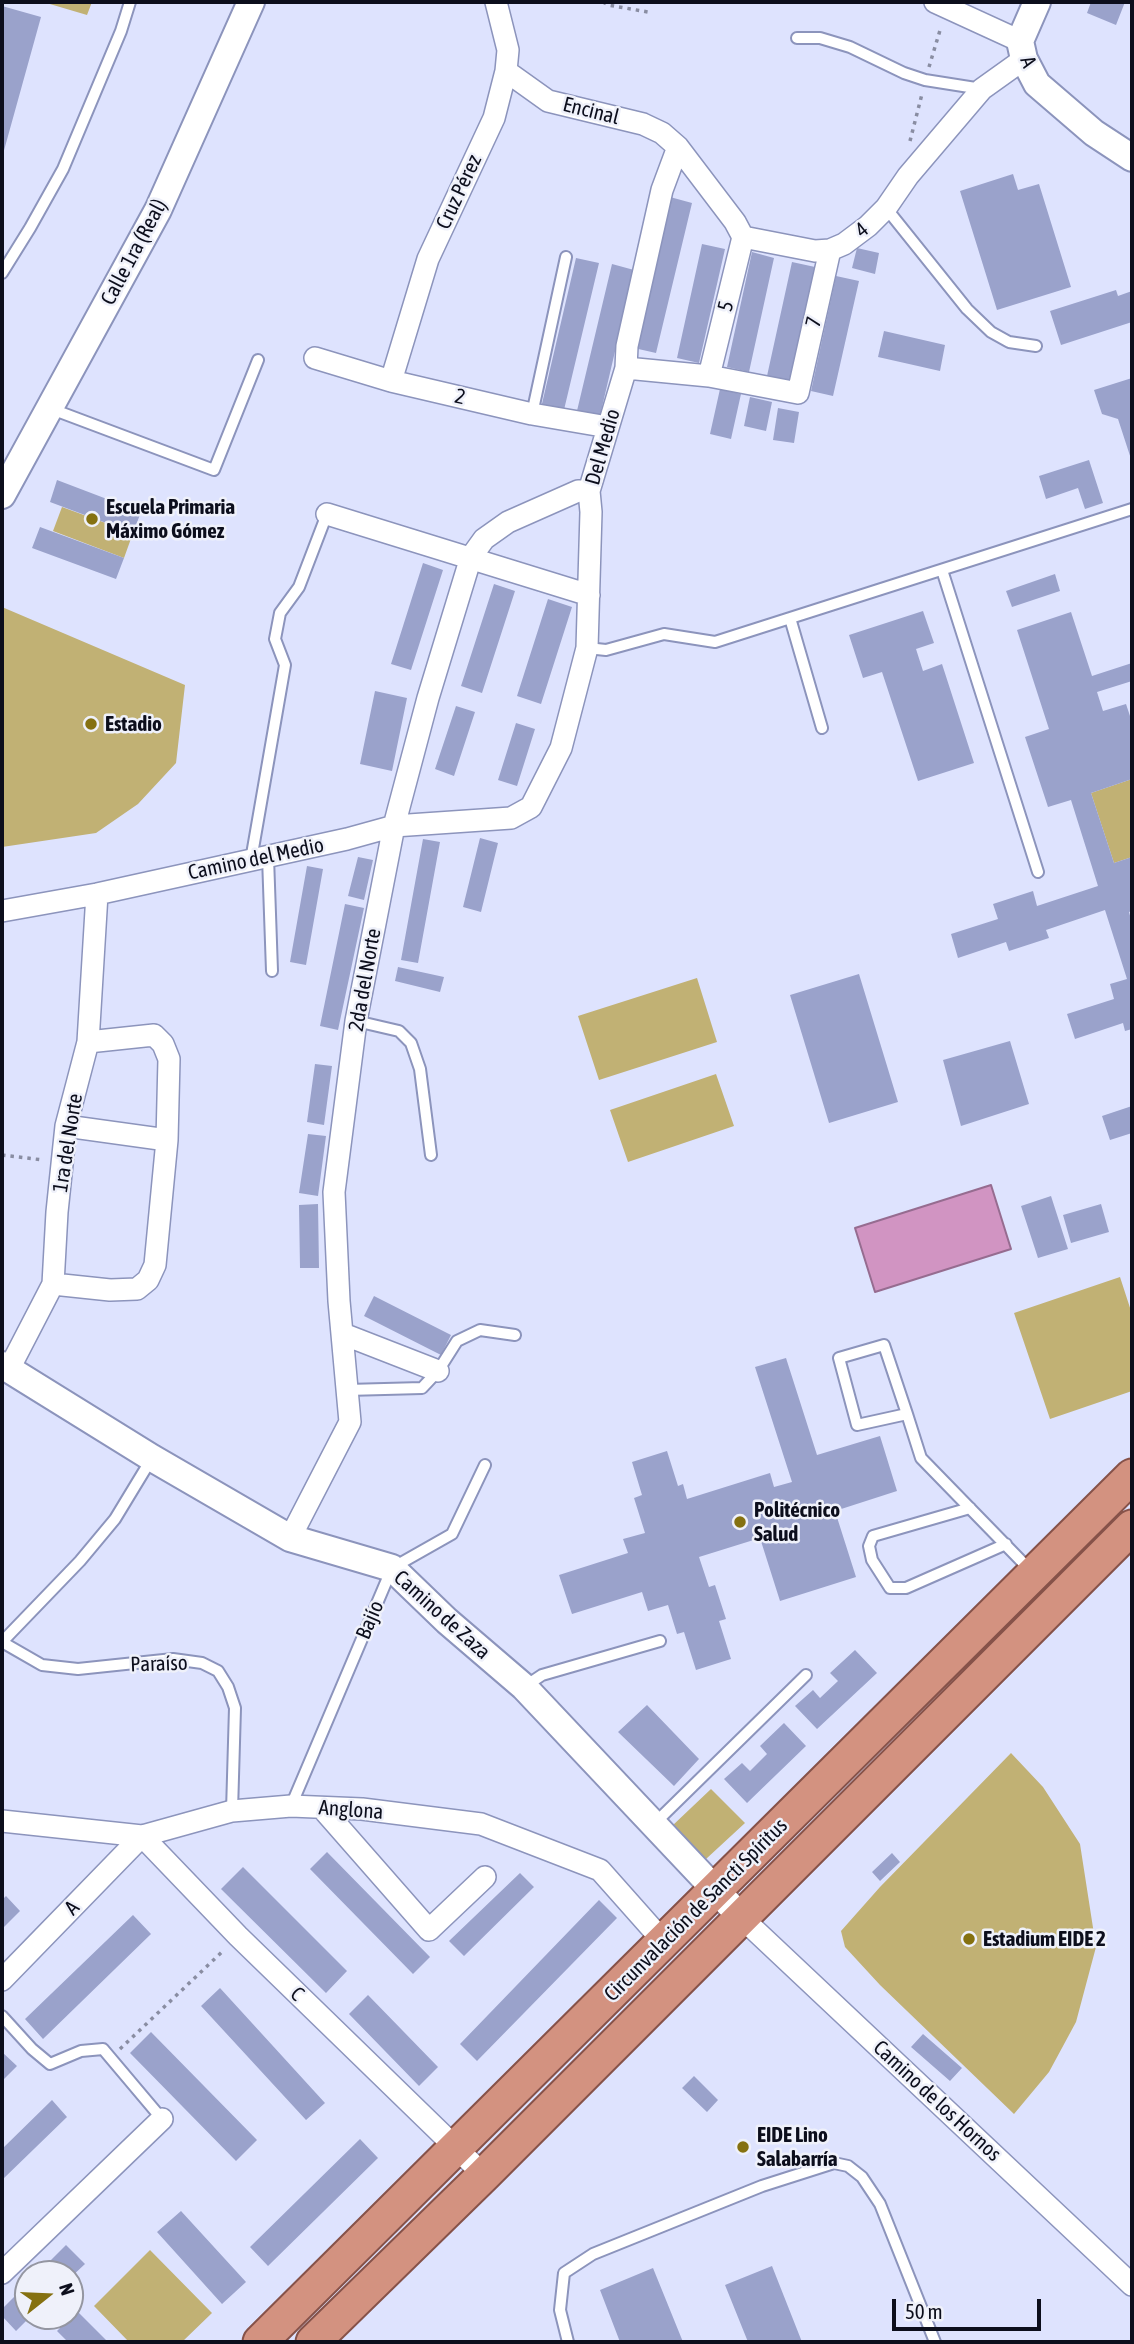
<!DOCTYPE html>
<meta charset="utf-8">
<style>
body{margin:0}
#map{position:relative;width:1134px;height:2344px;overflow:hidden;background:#dee3fe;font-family:"Asap Condensed",sans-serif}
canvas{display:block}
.frame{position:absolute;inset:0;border:4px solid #0c0e1c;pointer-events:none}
.north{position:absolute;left:14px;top:2260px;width:70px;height:70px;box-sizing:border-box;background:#eff1fa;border:2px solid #9496a1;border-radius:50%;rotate:72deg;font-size:19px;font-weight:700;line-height:28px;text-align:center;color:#0c0e1c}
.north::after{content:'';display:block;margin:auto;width:24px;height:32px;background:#857111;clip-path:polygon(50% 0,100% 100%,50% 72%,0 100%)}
.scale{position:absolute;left:892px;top:2299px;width:149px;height:32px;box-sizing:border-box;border:4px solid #0c0e1c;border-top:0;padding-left:9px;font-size:21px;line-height:24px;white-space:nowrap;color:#0c0e1c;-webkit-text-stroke:5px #eff1fa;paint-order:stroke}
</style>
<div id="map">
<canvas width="1134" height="2344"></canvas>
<div class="frame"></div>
<div class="north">N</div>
<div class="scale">50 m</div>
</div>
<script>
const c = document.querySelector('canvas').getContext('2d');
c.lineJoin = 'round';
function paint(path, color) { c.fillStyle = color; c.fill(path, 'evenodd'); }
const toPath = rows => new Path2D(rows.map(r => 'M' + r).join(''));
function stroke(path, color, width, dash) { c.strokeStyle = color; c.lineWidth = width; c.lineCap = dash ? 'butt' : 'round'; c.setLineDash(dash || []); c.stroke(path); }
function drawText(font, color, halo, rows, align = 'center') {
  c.font = font + ' "Asap Condensed",sans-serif'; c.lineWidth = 5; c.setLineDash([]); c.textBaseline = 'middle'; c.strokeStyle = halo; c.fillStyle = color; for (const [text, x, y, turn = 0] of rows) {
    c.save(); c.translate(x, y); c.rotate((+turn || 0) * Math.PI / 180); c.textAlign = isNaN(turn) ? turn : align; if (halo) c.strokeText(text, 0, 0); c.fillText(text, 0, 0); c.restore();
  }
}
const green = toPath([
 [43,2,92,2,87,15],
 [62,507,133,533,124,558,53,531],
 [2,607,185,685,176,763,138,804,96,833,2,847],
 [1132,779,1132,857,1114,863,1091,793],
 [697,978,717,1042,599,1080,578,1016],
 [716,1074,734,1126,628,1162,610,1110],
 [1120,1277,1132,1314,1132,1391,1050,1419,1014,1313],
 [1011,1753,1043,1787,1080,1844,1096,1947,1076,2022,1049,2072,1014,2114,880,1985,845,1947,841,1931,880,1887],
 [711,1789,745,1823,706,1859,672,1826],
 [150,2250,212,2313,182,2342,129,2342,94,2306]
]);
const water = toPath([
 [991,1185,1011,1249,875,1292,855,1228,991,1185]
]);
const building = toPath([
 [1091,2,1125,2,1116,25,1087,13],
 [2,6,41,17,3,154,2,154],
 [1013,174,1018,190,1039,184,1071,287,997,310,960,191],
 [670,197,692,203,656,353,634,348],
 [702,244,725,249,699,363,677,358],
 [857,248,879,253,875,274,852,268],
 [752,252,774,258,749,372,727,367],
 [576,258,599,263,563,414,541,408],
 [792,262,815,267,789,381,767,376],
 [612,264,634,270,599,420,576,415],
 [836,276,859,281,833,396,811,391],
 [1116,290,1118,296,1132,291,1132,322,1061,345,1050,311],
 [884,331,945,345,940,371,878,357],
 [1132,378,1132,462,1118,419,1102,414,1094,390],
 [720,389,741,394,731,439,710,434],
 [750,397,772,402,766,431,744,426],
 [778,408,799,412,794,443,773,440],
 [1089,460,1103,503,1085,509,1078,488,1046,499,1039,476],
 [57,480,141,512,133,533,50,502],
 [40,527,124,558,116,579,32,548],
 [423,563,443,570,411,670,391,664],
 [1055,574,1060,591,1012,607,1006,591],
 [494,584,515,591,482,693,461,686],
 [548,599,572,607,541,704,517,696],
 [923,611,934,643,916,649,923,671,942,664,974,763,918,781,882,672,863,678,849,635],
 [1071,612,1092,676,1132,663,1132,681,1097,692,1103,711,1126,704,1132,722,1132,779,1091,793,1114,863,1132,857,1132,911,1129,912,1132,923,1132,1029,1125,1031,1123,1023,1075,1039,1067,1014,1114,999,1110,984,1127,979,1105,910,1046,930,1049,938,1009,951,1006,942,958,958,951,934,998,919,993,904,1033,891,1037,906,1098,886,1071,800,1048,807,1025,737,1049,729,1017,630],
 [375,691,407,698,392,771,360,764],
 [456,706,475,712,454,776,435,769],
 [516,723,535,729,517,786,498,780],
 [480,838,498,843,481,912,463,907],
 [423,839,440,842,418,963,401,960],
 [358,857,373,860,364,900,348,896],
 [307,866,323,869,306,965,290,962],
 [345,904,364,908,338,1030,320,1026],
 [398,967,444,977,440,992,395,981],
 [859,974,898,1102,829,1123,790,995],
 [1010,1041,1029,1104,961,1126,943,1060],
 [315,1064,332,1066,324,1125,307,1122],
 [1132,1106,1132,1133,1110,1140,1102,1116],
 [308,1134,326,1136,318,1196,299,1193],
 [1051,1196,1068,1249,1038,1258,1021,1206],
 [318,1204,319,1268,300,1268,299,1205],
 [1101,1204,1109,1232,1071,1243,1063,1215],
 [374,1296,451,1335,441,1355,364,1316],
 [786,1358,817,1455,880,1436,897,1491,835,1511,856,1577,780,1601,760,1538,699,1557,709,1587,715,1585,726,1619,719,1621,731,1659,696,1670,684,1632,677,1634,668,1605,648,1611,642,1592,572,1614,559,1575,628,1553,623,1539,645,1533,634,1498,642,1495,632,1462,667,1451,678,1486,683,1484,687,1499,770,1473,774,1487,792,1482,755,1367],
 [855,1650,877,1673,817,1729,795,1706,813,1690,820,1698,838,1681,830,1673],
 [647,1705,699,1759,674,1786,618,1732],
 [784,1723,806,1746,747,1803,724,1779,742,1763,750,1771,767,1754,760,1746],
 [327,1852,430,1957,413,1974,310,1869],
 [892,1853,900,1862,880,1881,872,1872],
 [243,1867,347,1971,326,1993,221,1889],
 [520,1873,534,1887,464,1956,449,1941],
 [6,1896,20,1911,2,1929,2,1900],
 [599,1900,617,1918,477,2061,460,2044],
 [133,1915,151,1934,43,2039,25,2019],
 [220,1988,325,2103,306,2120,201,2006],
 [368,1995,438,2067,419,2086,349,2014],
 [151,2032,257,2140,236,2161,130,2053],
 [923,2034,962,2068,950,2081,911,2047],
 [2,2052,17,2066,2,2081],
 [694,2076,718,2100,707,2112,682,2088],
 [52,2100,67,2117,2,2180,2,2149],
 [360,2139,378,2158,268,2266,250,2247],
 [181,2211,246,2282,222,2304,157,2232],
 [66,2245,85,2264,70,2278,70,2274,37,2274],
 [772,2266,802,2342,748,2342,725,2285],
 [653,2268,683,2342,620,2342,600,2290],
 [28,2283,28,2316,31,2316,16,2331,2,2316,2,2309],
 [77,2311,108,2342,68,2342,57,2331]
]);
const path = toPath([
 [603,2,608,5,648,12],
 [929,67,941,27],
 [910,141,922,94],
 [2,1155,43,1160],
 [120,2049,224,1950]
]);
const service = toPath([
 [797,38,820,38,850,47,904,73,925,80,982,89],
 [886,208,967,309,991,332,1009,342,1036,346],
 [2,273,30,228,63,169,121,31,130,2],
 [49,408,214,470,258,360],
 [532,414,566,257],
 [942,570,1038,872],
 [790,618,822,728],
 [587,648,606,650,664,634,715,642,1132,509],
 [268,857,272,971],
 [251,860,285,665,275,639,280,613,299,587,327,514],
 [356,1021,399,1031,411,1043,420,1069,431,1155],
 [347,1390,422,1388,438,1371,457,1341,480,1330,515,1335],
 [907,1414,857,1425,839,1358,884,1345,907,1414,921,1458,1032,1572],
 [970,1508,873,1536,869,1546,872,1560,890,1588,906,1588,1006,1544],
 [2,1642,42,1665,78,1669,173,1659,202,1663,218,1671,228,1687,235,1708,232,1811],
 [2,1642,80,1561,115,1519,152,1458],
 [524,1687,542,1675,660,1641],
 [291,1806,392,1568,452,1534,485,1465],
 [654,1824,806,1675],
 [2,2016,32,2049,50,2064,81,2051,103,2049,162,2119],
 [568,2342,560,2310,564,2273,593,2254,762,2186,834,2163,848,2166,862,2177,880,2204,935,2342]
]);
const minor = toPath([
 [935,2,1020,41],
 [506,71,548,101,643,124,662,133,678,147,735,222,743,237,815,251,830,250,844,244,868,226,886,208,908,176,982,89,1024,59],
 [315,358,391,381,532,414,608,427],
 [626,368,709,376,798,393,830,250],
 [709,376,743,237],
 [391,381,428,259,494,118,506,71,508,50,496,2],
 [327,514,589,595],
 [2,911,97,894,347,839,394,826,511,818,531,807,561,748,587,648,591,512,589,491,626,368,627,346,662,190,678,147],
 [66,1126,167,1140],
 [53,1284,110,1290,137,1289,148,1280,155,1265,167,1140,169,1059,163,1044,154,1035,88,1042],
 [343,1334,438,1371],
 [9,1369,53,1284,57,1212,66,1126,88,1042,97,894],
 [290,1538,350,1422,339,1301,334,1192,356,1021,394,826,428,698,471,557,484,539,508,522,578,491,589,491],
 [322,1808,429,1930,485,1877],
 [2,1821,142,1836,232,1811,291,1806,362,1809,481,1824,600,1870,663,1941],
 [742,1918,1132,2285],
 [2,1980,142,1836,238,1936,484,2175],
 [2,2273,162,2119]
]);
const tertiary = toPath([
 [1037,2,1020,41,1024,59,1037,84,1094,133,1132,158],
 [2,495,158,210,251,2],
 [2,1365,152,1458,290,1538,392,1568,447,1621,524,1687,742,1918]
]);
const trunk = toPath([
 [260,2342,1132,1476],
 [313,2342,484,2175,1132,1527]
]);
const markers = [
 [92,519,7,"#857111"],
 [91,724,7,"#857111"],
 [740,1522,7,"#857111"],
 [969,1939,7,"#857111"],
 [743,2147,7,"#857111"]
];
const streetNames = [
 ["A",1028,62,69],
 ["Encinal",591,111,14],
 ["Cruz Pérez",459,192,-65],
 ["4",862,230,-39],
 ["Calle 1ra (Real)",134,252,-62],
 ["5",726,306,-76],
 ["7",814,322,-77],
 ["2",460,397,13],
 ["Del Medio",603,447,-74],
 ["Camino del Medio",256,859,-12],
 ["2da del Norte",365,980,-80],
 ["1ra del Norte",68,1143,-81],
 ["Camino de Zaza",442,1615,42],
 ["Bajío",370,1620,-67],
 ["Paraíso",159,1664,-2],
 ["Anglona",351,1810,4],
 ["A",72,1908,-46],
 ["Circunvalación de Sancti Spíritus",696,1910,-45],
 ["C",297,1994,44],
 ["Camino de los Hornos",937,2101,43]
];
const poiNames = [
 ["Escuela Primaria",106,507],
 ["Máximo Gómez",106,531],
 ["Estadio",105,724],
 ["Politécnico",754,1510],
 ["Salud",754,1534],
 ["Estadium EIDE 2",983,1939],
 ["EIDE Lino",757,2135],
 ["Salabarría",757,2159]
];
paint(green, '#c1b174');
paint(water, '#d194c2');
stroke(water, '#966c90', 2);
paint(building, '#9aa2cb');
stroke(service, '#8c94bc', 14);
stroke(minor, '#8c94bc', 24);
stroke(tertiary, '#8c94bc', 30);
stroke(trunk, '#865249', 37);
stroke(path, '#898da2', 3.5, [3.5, 5]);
stroke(service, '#fff', 10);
stroke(minor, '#fff', 21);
stroke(tertiary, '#fff', 26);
stroke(trunk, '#d39280', 33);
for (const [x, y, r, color] of markers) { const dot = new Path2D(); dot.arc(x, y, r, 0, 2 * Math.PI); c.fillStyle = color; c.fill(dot); stroke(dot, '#eff1fa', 2.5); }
drawText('21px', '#0c0e1c', '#eff1fa', streetNames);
drawText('bold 21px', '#0c0e1c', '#eff1fa', poiNames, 'left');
</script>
